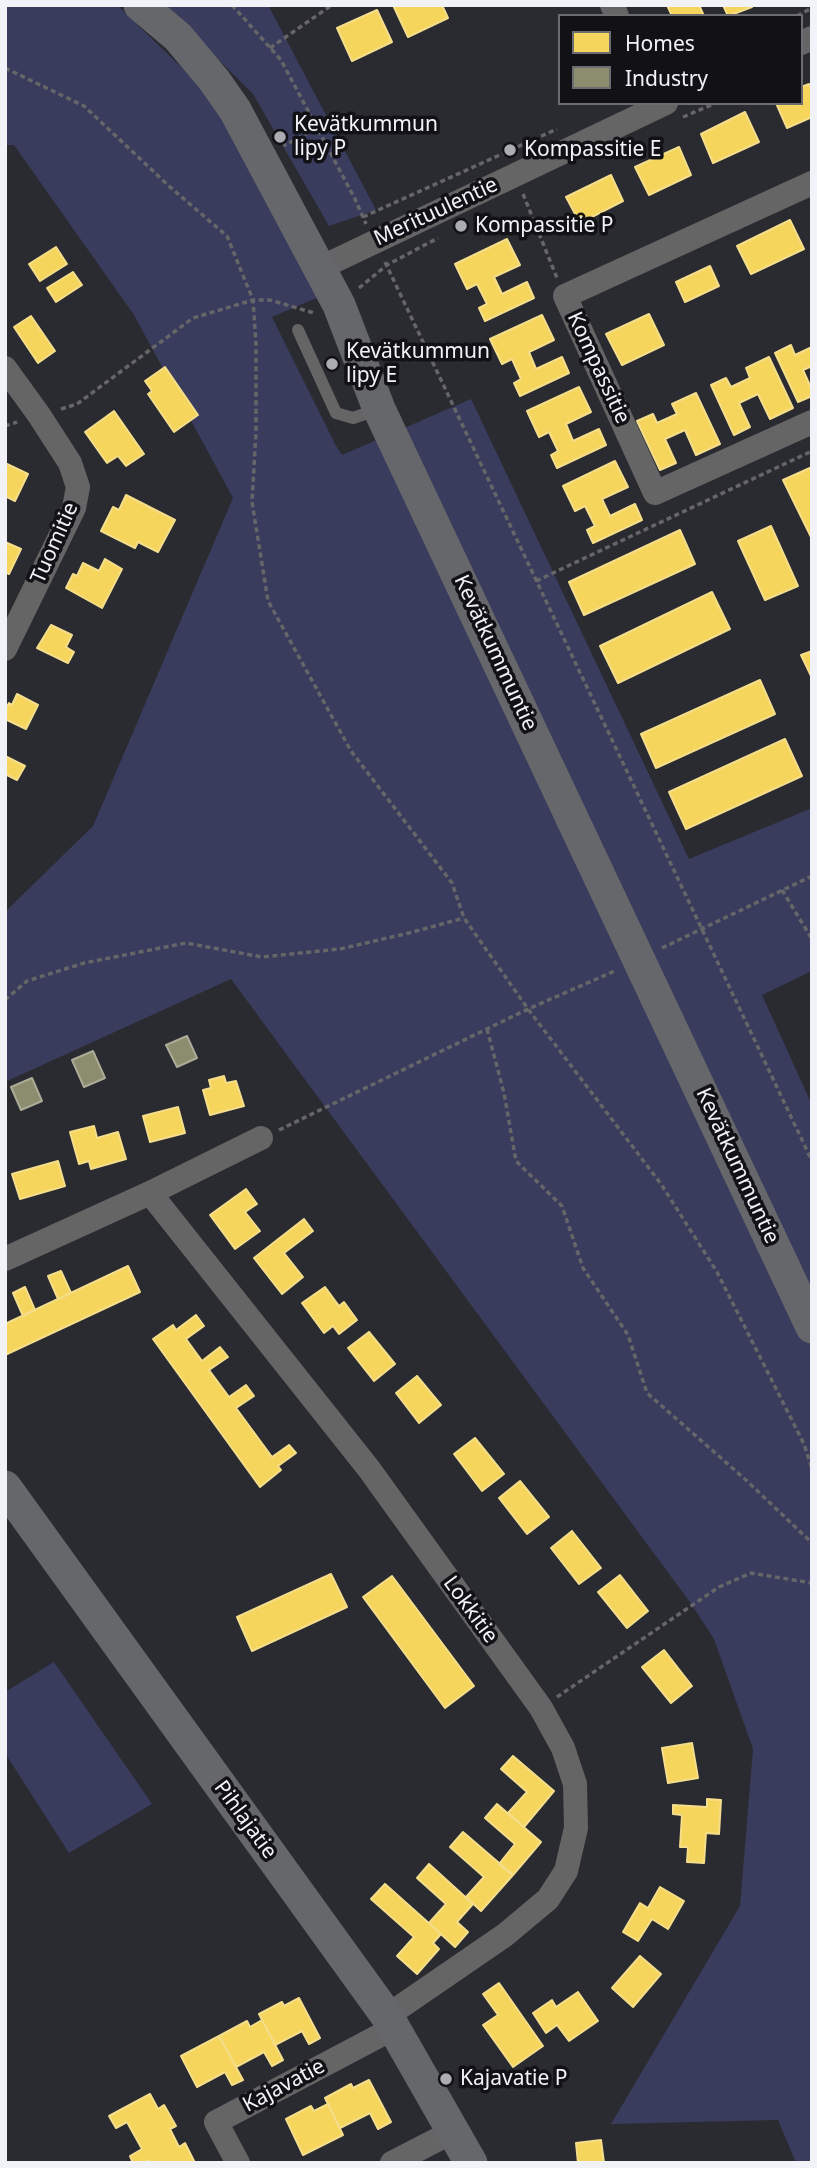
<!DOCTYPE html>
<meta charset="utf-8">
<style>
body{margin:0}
#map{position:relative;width:817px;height:2168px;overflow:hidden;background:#2a2b30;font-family:"Noto Sans",sans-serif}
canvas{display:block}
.frame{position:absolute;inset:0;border:7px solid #f2f3f9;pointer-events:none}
.legend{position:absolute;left:558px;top:14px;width:245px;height:91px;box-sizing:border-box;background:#121216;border:2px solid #6c6c71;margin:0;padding:9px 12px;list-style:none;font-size:21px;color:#f2f3f9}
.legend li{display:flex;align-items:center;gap:14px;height:35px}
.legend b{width:35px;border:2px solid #6c6c71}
</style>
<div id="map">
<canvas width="817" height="2168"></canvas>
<div class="frame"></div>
<ul class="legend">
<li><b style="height:19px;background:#f6d55c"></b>Homes</li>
<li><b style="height:19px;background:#8c8c6e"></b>Industry</li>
</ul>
</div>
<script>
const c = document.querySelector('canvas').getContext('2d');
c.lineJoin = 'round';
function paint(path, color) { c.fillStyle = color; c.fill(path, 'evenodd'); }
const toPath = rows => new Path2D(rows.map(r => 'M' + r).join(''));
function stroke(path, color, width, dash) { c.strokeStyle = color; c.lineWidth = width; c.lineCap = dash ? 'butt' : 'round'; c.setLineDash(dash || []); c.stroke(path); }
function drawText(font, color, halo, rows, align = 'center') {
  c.font = font + ' "Noto Sans",sans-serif'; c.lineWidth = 7; c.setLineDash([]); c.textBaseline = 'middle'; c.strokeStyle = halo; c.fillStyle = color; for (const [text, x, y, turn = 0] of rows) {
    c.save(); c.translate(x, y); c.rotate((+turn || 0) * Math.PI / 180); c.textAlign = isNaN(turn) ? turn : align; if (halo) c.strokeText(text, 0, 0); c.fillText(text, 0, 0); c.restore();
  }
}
const green = toPath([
 [5,5,117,5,234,118,319,297,272,317,335,444,342,455,471,399,689,859,812,808,812,971,762,995,812,1105,812,2163,796,2163,778,2120,611,2124,740,1906,753,1749,714,1639,692,1605,231,979,5,1082,5,912,93,826,233,498,134,315,14,145,5,145],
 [164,5,268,5,376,210,329,226,253,94],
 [54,1662,152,1804,69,1853,5,1753,5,1692]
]);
const homes = toPath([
 [393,5,442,5,448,18,408,37,393,5],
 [667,5,699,5,704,16,672,16,667,5],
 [723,5,751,5,752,7,728,16,723,5],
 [377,10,392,42,352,61,337,28,377,10],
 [809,84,812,91,812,117,787,128,776,103,801,103,801,87,809,84],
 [745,112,759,142,713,163,701,134,745,112],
 [679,147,691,175,649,195,635,167,679,147],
 [611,175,623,201,580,223,566,197,611,175],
 [790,220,804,249,751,274,737,246,790,220],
 [507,239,520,265,494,277,502,294,527,282,534,298,485,321,479,308,487,304,477,284,467,289,455,264,507,239],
 [56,247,67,264,40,281,29,264,56,247],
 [710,266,719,286,685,302,676,282,710,266],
 [73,272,82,285,56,302,47,288,73,272],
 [649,314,664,345,622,365,606,334,649,314],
 [542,315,554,340,529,352,536,369,562,357,569,373,520,396,514,383,521,379,512,359,502,364,490,339,542,315],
 [31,316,55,351,38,363,14,327,31,316],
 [791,345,795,355,812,347,812,366,803,370,812,390,812,396,798,402,775,353,791,345],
 [769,357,793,408,770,419,758,394,739,403,750,427,734,435,711,385,726,378,731,387,750,378,746,368,769,357],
 [165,367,198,415,174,432,148,394,152,391,145,381,165,367],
 [579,387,591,412,566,424,573,441,599,429,606,445,557,468,551,455,558,451,549,432,539,437,527,411,579,387],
 [696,393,720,444,696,455,685,430,665,439,676,463,660,470,637,421,653,414,657,423,677,414,672,404,696,393],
 [114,411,144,454,126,466,118,456,107,463,85,432,114,411],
 [615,461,628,487,602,499,610,516,635,504,642,520,593,543,587,530,595,526,585,506,575,511,563,486,615,461],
 [7,464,28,474,15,501,5,496,5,468,7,464],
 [812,467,812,539,783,480,812,467],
 [126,495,175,520,158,552,138,542,135,548,101,531,113,507,119,510,126,495],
 [771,526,798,586,765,600,738,541,771,526],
 [680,530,695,564,584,615,569,582,680,530],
 [5,542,21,549,9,574,5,572,5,542],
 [105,559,122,569,102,608,66,588,73,574,77,576,83,563,99,571,105,559],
 [712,592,730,629,618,683,600,646,712,592],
 [51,625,72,635,66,647,74,652,68,663,37,648,51,625],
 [812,651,812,678,801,655,812,651],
 [760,680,775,714,656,768,641,734,760,680],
 [17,694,38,705,26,729,5,719,5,710,9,703,12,705,17,694],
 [785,739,802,776,686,829,669,792,785,739],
 [5,756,25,766,17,780,5,774,5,756],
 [224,1076,226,1083,236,1081,244,1106,210,1115,203,1090,211,1088,209,1080,224,1076],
 [178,1107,185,1133,150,1142,143,1116,178,1107],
 [94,1126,97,1138,118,1132,126,1159,91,1169,89,1161,79,1164,70,1132,94,1126],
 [58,1161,65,1186,20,1199,12,1174,58,1161],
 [246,1189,257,1204,245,1212,260,1231,235,1249,210,1215,246,1189],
 [304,1219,313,1231,284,1253,303,1277,282,1294,254,1258,304,1219],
 [128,1266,140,1292,5,1355,5,1324,128,1266],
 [61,1271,71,1293,58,1299,48,1276,61,1271],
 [25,1287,35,1310,23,1316,13,1293,25,1287],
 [325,1287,339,1306,344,1302,357,1320,339,1334,333,1326,324,1333,302,1303,325,1287],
 [196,1315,204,1326,186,1339,202,1361,220,1347,228,1357,209,1370,229,1397,246,1385,254,1396,236,1408,272,1457,289,1445,296,1453,278,1466,281,1470,260,1487,153,1339,173,1325,176,1330,196,1315],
 [369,1332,395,1364,374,1381,348,1348,369,1332],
 [417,1376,441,1405,419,1423,396,1393,417,1376],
 [475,1438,504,1474,482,1491,454,1454,475,1438],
 [520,1481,549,1517,527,1534,499,1498,520,1481],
 [572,1531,601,1568,579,1584,551,1548,572,1531],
 [331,1574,347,1607,252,1651,237,1617,331,1574],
 [620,1575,648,1611,627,1628,598,1592,620,1575],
 [392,1576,474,1686,445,1708,363,1597,392,1576],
 [664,1650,692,1686,671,1703,642,1667,664,1650],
 [692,1743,698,1778,668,1783,662,1748,692,1743],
 [513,1756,554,1791,524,1827,508,1813,527,1792,501,1769,513,1756],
 [707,1799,721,1800,719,1834,706,1833,704,1863,687,1862,688,1847,680,1847,682,1815,673,1814,673,1805,707,1807,707,1799],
 [497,1804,541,1842,513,1875,499,1864,515,1844,485,1818,497,1804],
 [463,1832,513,1875,481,1911,466,1897,484,1877,450,1847,463,1832],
 [429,1864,473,1904,457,1922,468,1932,455,1947,429,1923,446,1904,417,1878,429,1864],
 [385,1884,441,1934,433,1943,439,1949,417,1974,397,1956,414,1937,371,1899,385,1884],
 [660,1887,684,1901,668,1929,652,1919,638,1941,623,1932,640,1903,648,1908,660,1887],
 [640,1956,661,1974,633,2007,612,1988,640,1956],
 [499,1983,543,2046,513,2067,483,2025,498,2015,483,1994,499,1983],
 [578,1992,598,2021,569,2041,557,2025,546,2033,533,2013,552,2000,556,2007,578,1992],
 [299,1998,320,2038,309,2044,302,2031,275,2045,259,2014,282,2002,284,2006,299,1998],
 [262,2020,283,2060,272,2066,264,2052,236,2067,219,2036,247,2021,250,2027,262,2020],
 [219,2036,243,2080,232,2085,225,2072,197,2087,181,2056,219,2036],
 [369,2080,391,2122,378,2129,370,2113,340,2128,325,2098,351,2084,353,2088,369,2080],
 [150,2094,158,2109,164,2105,176,2126,170,2129,179,2147,185,2143,195,2163,150,2163,149,2160,144,2163,133,2163,130,2156,142,2149,127,2122,116,2128,109,2116,150,2094],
 [328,2104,343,2135,303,2155,286,2119,311,2106,314,2111,328,2104],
 [601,2140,604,2163,578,2163,576,2143,601,2140]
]);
const industry = toPath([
 [187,1036,197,1058,177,1067,166,1045,187,1036],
 [93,1051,105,1078,84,1087,72,1060,93,1051],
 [32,1078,42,1101,21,1110,11,1087,32,1078]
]);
const path = toPath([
 [232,5,281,60,355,199,366,224],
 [797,16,812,8],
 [270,48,332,5],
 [5,68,84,106,170,187,227,236,253,300,256,345,256,432,252,502,268,601,351,751,452,883,464,918,528,1009,661,1184,717,1272,804,1444,812,1469],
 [683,117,716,103],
 [283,142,285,145,317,128],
 [523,194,557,278],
 [363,217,557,129],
 [385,262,812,1161],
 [359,288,387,265,438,238],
 [61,409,77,404,193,318,253,300,270,300,314,313],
 [5,426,17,422],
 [536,581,812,451],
 [782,890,812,939],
 [662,948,812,876],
 [5,1000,27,981,84,963,186,943,262,957,340,949,409,933,464,918],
 [487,1029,504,1093,516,1161,562,1206,583,1268,628,1335,647,1393,746,1480,812,1543],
 [279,1130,528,1009,617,970],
 [557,1697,719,1587,751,1573,812,1583]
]);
const lane = toPath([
 [298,330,336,413,353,418,379,409]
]);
const street = toPath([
 [612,5,617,16],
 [801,43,812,38],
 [812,183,565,296,655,493,812,422],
 [320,268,666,103],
 [5,368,39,415,70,463,78,487,74,508,5,649],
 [150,1193,369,1469,541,1708,563,1748,575,1784,576,1828,566,1871,548,1899,505,1935,387,2016],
 [5,1259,150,1193,261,1138],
 [238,2163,216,2122,394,2028],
 [392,2163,454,2131]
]);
const secondary = toPath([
 [140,5,178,37,214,80,235,110,339,305,379,409,812,1327],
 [5,1487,387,2016,471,2163]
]);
const markers = [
 [280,137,7,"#acadb3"],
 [510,150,7,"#acadb3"],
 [461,226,7,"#acadb3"],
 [332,364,7,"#acadb3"],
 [446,2079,7,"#acadb3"]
];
const poiNames = [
 ["Kevätkummun",294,125],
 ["lipy P",294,149],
 ["Kompassitie E",524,150],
 ["Kompassitie P",475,226],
 ["Kevätkummun",346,352],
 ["lipy E",346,376],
 ["Kajavatie P",460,2079]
];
const streetNames = [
 ["Merituulentie",436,212,-25],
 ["Kompassitie",598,368,65],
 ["Tuomitie",55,543,-66],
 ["Kevätkummuntie",495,653,65],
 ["Kevätkummuntie",737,1166,65],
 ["Lokkitie",470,1610,54],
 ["Pihlajatie",245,1820,54],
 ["Kajavatie",284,2086,-28]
];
paint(green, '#393c5d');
paint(homes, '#f6d55c');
stroke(homes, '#f5de8b', 2);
paint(industry, '#8c8c6e');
stroke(industry, '#abab98', 2);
stroke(path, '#666669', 3.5, [5, 3.5]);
stroke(lane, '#656566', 12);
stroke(street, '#656566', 24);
stroke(secondary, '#66676a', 33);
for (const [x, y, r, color] of markers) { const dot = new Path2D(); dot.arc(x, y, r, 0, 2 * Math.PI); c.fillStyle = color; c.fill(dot); stroke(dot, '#121216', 2.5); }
drawText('21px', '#f2f3f9', '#121216', poiNames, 'left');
drawText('21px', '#f2f3f9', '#121216', streetNames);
</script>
